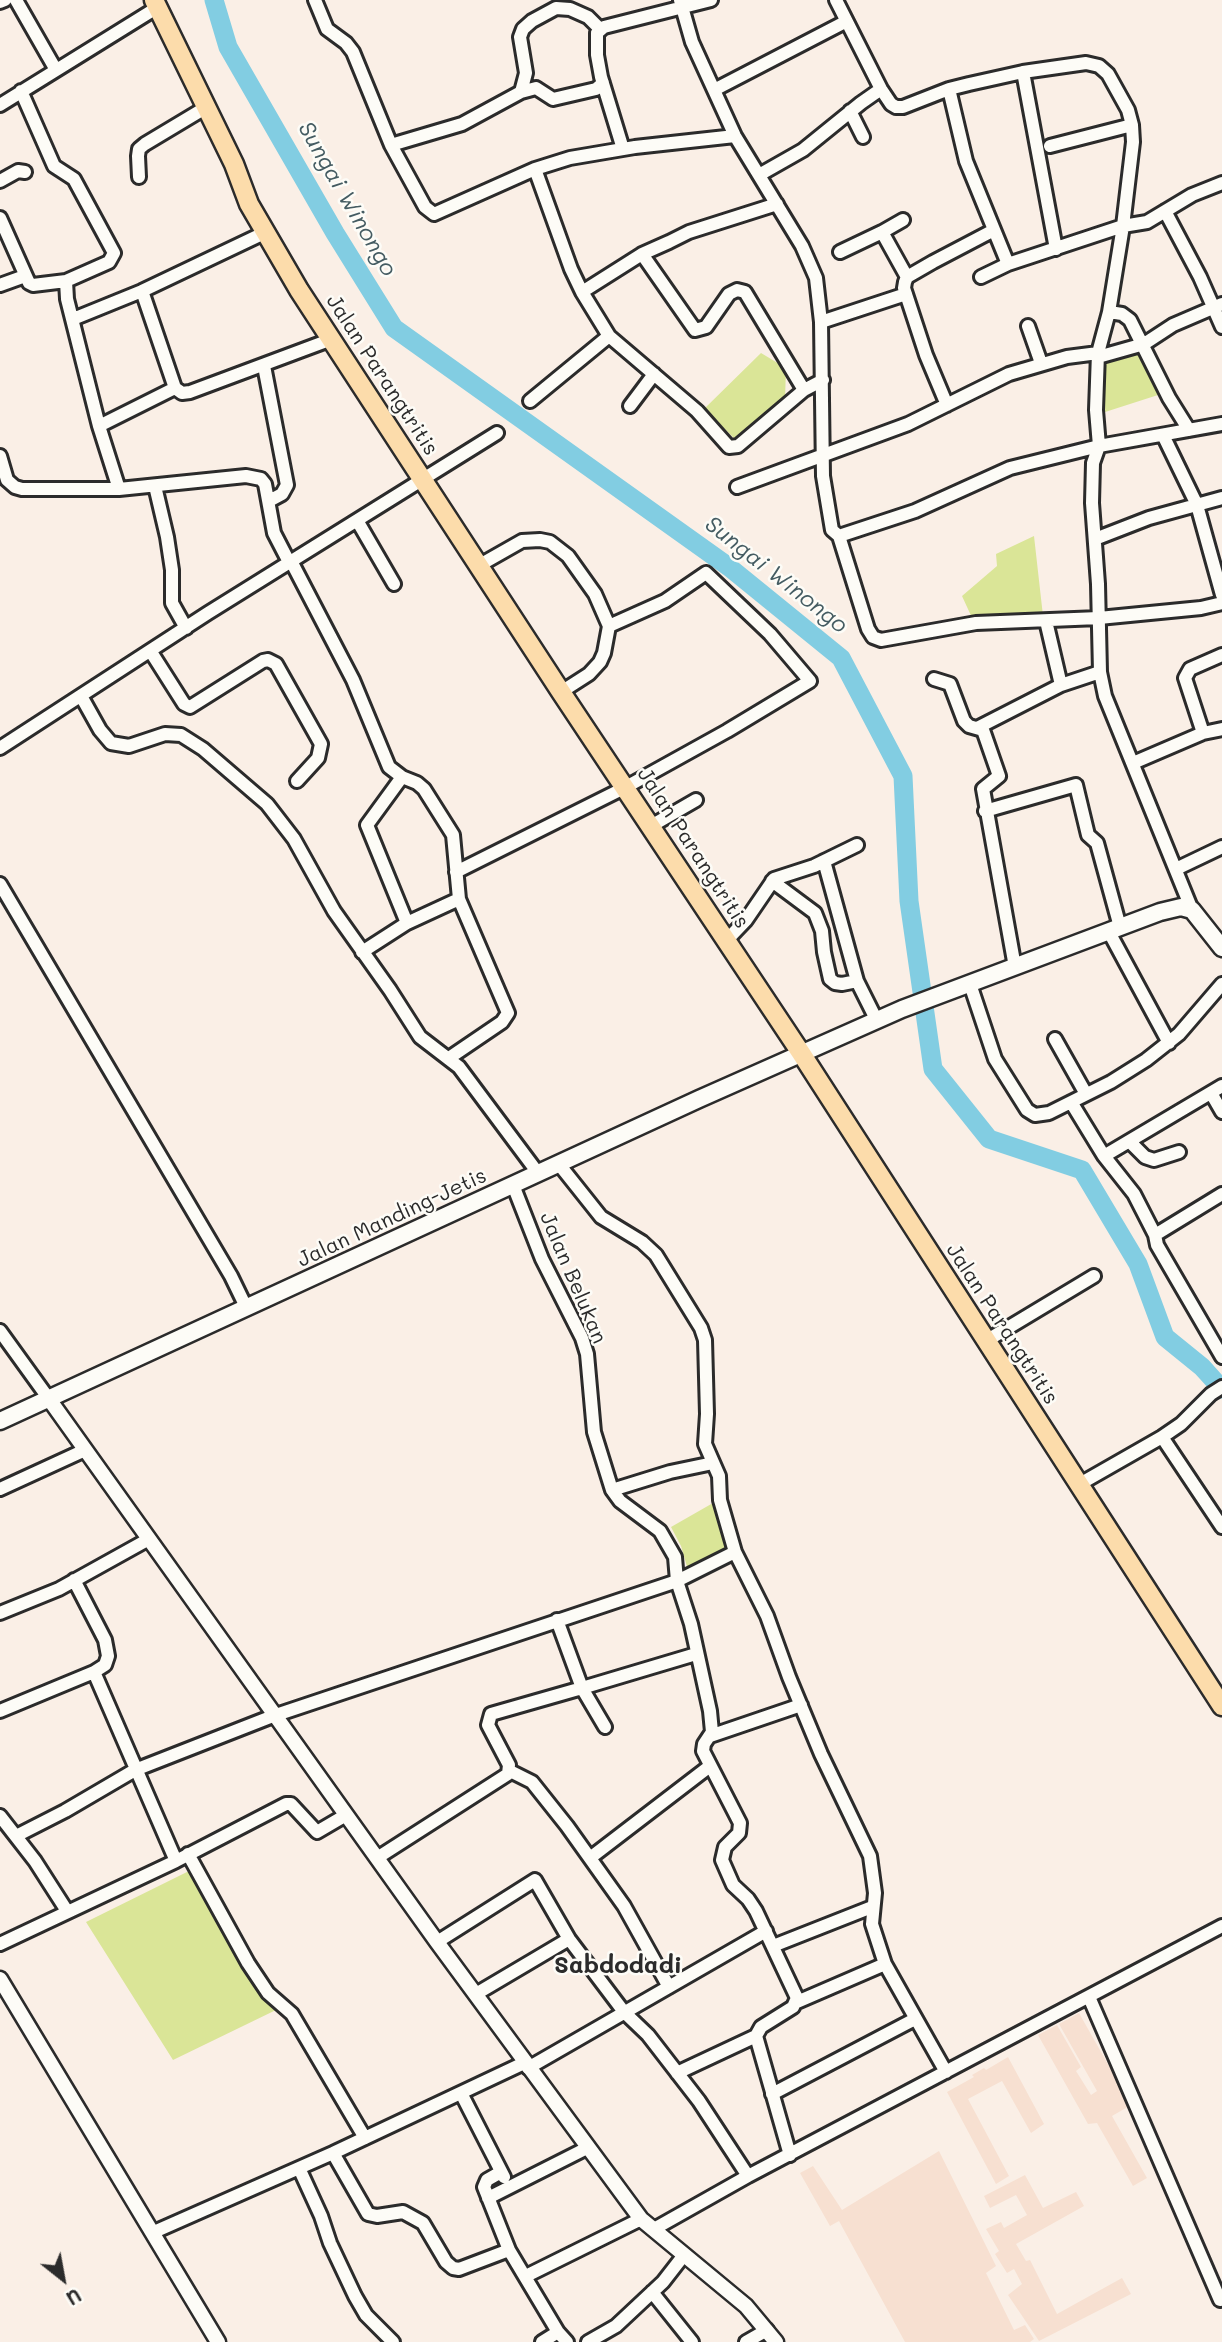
<!DOCTYPE html>
<style>
body{margin:0}
#map{position:relative;width:1222px;height:2342px;overflow:hidden;background:#faefe6;font-family:Mali,sans-serif}
canvas{display:block}
.north{position:absolute;left:28px;top:2244px;width:70px;height:70px;-webkit-text-stroke:5px #fdfcf7;paint-order:stroke;rotate:149deg;font-size:19px;font-weight:700;line-height:28px;text-align:center;color:#2b2b2b}
.north::after{content:'';display:block;margin:auto;width:24px;height:32px;background:#2b2b2b;clip-path:polygon(50% 0,100% 100%,50% 72%,0 100%)}
</style>
<div id="map">
<canvas width="1222" height="2342"></canvas>
<div class="north">U</div>
</div>
<script>
const c = document.querySelector('canvas').getContext('2d');
c.lineJoin = 'round';
function paint(path, color) { c.fillStyle = color; c.fill(path, 'evenodd'); }
const toPath = rows => new Path2D(rows.map(r => 'M' + r).join(''));
function stroke(path, color, width, dash) { c.strokeStyle = color; c.lineWidth = width; c.lineCap = dash ? 'butt' : 'round'; c.setLineDash(dash || []); c.stroke(path); }
function drawText(font, color, halo, rows, align = 'center') {
  c.font = font + ' Mali,sans-serif'; c.lineWidth = 5; c.setLineDash([]); c.textBaseline = 'middle'; c.strokeStyle = halo; c.fillStyle = color; for (const [text, x, y, turn = 0] of rows) {
    c.save(); c.translate(x, y); c.rotate((+turn || 0) * Math.PI / 180); c.textAlign = isNaN(turn) ? turn : align; if (halo) c.strokeText(text, 0, 0); c.fillText(text, 0, 0); c.restore();
  }
}
const built = toPath([
 [1079,2013,1131,2105,1112,2116,1147,2178,1133,2186,1097,2123,1088,2124,1038,2035,1057,2025,1081,2067,1076,2071,1091,2095,1097,2091,1059,2024],
 [1008,2057,1044,2124,1031,2133,1002,2081,968,2099,1009,2176,996,2184,947,2092,974,2077,972,2075,984,2068,986,2070],
 [939,2151,996,2266,986,2273,1014,2330,1025,2325,1034,2339,1030,2342,905,2342,839,2221,830,2226,800,2173,813,2166,842,2210],
 [1025,2175,1043,2208,1076,2192,1084,2206,1016,2244,1026,2261,1030,2260,1057,2314,1122,2278,1131,2294,1039,2341,1008,2295,1022,2284,1014,2269,1007,2273,995,2254,999,2251,986,2229,1001,2222,1004,2228,1027,2215,1016,2195,990,2208,984,2196]
]);
const green = toPath([
 [1144,347,1158,395,1102,413,1098,359],
 [761,353,786,368,785,400,736,440,704,409],
 [1034,536,1043,616,973,620,962,596,997,566,996,554],
 [720,1499,733,1550,688,1570,681,1546,671,1527],
 [189,1871,276,2010,173,2060,86,1922]
]);
const river = toPath([
 [214,0,228,47,335,233,394,328,729,567,841,658,903,776,909,901,933,1069,989,1139,1082,1170,1138,1264,1165,1337,1202,1367,1222,1389]
]);
const minor = toPath([
 [16,0,56,70],
 [315,0,327,29,346,43,353,52,391,145,425,207,434,214,535,169,570,158,635,147,735,136],
 [680,0,692,42,735,136,802,246,816,278,821,322,823,476,832,530,839,536,868,629,873,637,881,640,976,623,1099,618,1201,608,1222,603],
 [836,0,881,89,891,104,896,107,903,107,949,89,969,84,1023,72,1086,63,1099,66,1108,74,1128,110,1132,125,1133,142,1123,226,1109,312,1098,353,1096,410,1099,446,1093,463,1092,503,1098,584,1100,672,1105,696,1192,910],
 [0,2,5,0],
 [1023,72,1056,249],
 [949,89,966,161,1008,264],
 [714,90,845,22],
 [21,91,54,166,74,179,114,253,109,262,66,281,67,299,99,426,119,489],
 [521,92,526,73,520,37,523,29,532,21,556,8,570,9,588,17,600,29],
 [0,105,158,7],
 [850,111,863,137],
 [391,145,462,124,521,92,536,88,553,99,596,89,603,83],
 [1050,146,1132,125],
 [623,149,601,77,597,55,597,33,604,27,711,0],
 [535,169,571,269,582,292,609,336,697,411,729,447,738,446,804,390,823,380],
 [759,175,803,150,861,103,881,89],
 [139,177,138,156,139,149,145,144,205,108],
 [0,181,18,171,25,172],
 [1165,211,1200,277,1222,327],
 [0,218,29,283,33,285,66,281],
 [882,232,903,220],
 [264,233,142,291,175,388,182,393,190,392,332,339],
 [840,252,882,232,907,277],
 [642,254,695,330,706,327,729,294,737,290,745,292,804,390],
 [981,277,1008,264,1123,226,1147,222,1192,195,1222,183],
 [0,285,25,276],
 [582,292,642,254,669,242,689,232,777,204],
 [1109,312,1122,314,1130,320,1169,398,1189,430],
 [73,319,142,291],
 [821,322,906,294],
 [1028,326,1041,363],
 [1098,357,1144,344,1173,325,1222,304],
 [264,366,287,485,282,494,269,501],
 [530,401,609,336],
 [947,405,926,355,904,288,905,282,907,277,933,262,994,230],
 [630,406,654,374],
 [99,426,175,388],
 [1163,435,1197,505,1222,595],
 [0,456,7,480,15,487,22,489,119,489,246,476,261,479,265,484,274,533,289,562],
 [155,486,167,537,172,570,172,603,186,628],
 [737,487,908,424,1009,374,1067,357,1098,353],
 [358,522,394,584],
 [839,536,915,511,1010,468,1099,446,1222,424],
 [1095,539,1149,518,1222,498],
 [291,561,353,680,389,767,402,777,417,783,424,789,453,835,459,899,508,1013,502,1022,449,1058],
 [478,566,522,541,540,540,550,542,568,556,595,594,609,626,604,653,600,662,589,674,561,692],
 [1046,621,1061,685],
 [151,652,184,704,190,707,263,661,268,660,276,664,321,744,318,758,297,781],
 [934,679,950,684,964,721,969,726,983,730,999,776,983,789,1015,967],
 [81,696,100,730,111,743,129,746,165,734,181,735,203,749,267,804,294,839,334,911,390,990,420,1037,459,1067,538,1173],
 [977,728,1061,685,1100,672],
 [1203,733,1185,678,1190,669,1222,655],
 [0,748,208,613,497,433],
 [1133,763,1203,733,1222,729],
 [402,777,367,825,407,923],
 [985,811,1076,785,1088,835,1097,843,1120,927],
 [651,826,696,800],
 [824,861,857,981],
 [1176,869,1222,847],
 [456,872,626,787,727,731,810,681,770,634,706,573,665,601,609,626],
 [772,881,815,913,822,931,824,952,830,979,835,983,842,984,857,981,876,1019],
 [0,884,231,1276,246,1307],
 [1109,932,1169,1043],
 [726,941,746,920,774,879,814,866,857,845],
 [362,952,407,923,459,899],
 [970,984,995,1059,1027,1110,1035,1115,1049,1113,1111,1082,1146,1060,1179,1034,1222,984],
 [1055,1039,1086,1094],
 [1211,1093,1222,1112],
 [1071,1102,1104,1156,1134,1194,1155,1235,1157,1245,1222,1357],
 [1130,1142,1145,1157,1154,1160,1179,1152],
 [1104,1156,1222,1086],
 [558,1163,601,1217,642,1242,656,1255,701,1328,705,1340,707,1414,705,1444,719,1476,720,1500,735,1552,767,1616,789,1677,821,1754,870,1856,875,1893,872,1924,885,1964,946,2072],
 [513,1185,542,1259,582,1338,587,1354,594,1432,612,1490,620,1501,660,1531,675,1557,677,1581,691,1624,710,1711,712,1732,704,1744,703,1751,740,1823,739,1833,725,1847,722,1860,733,1885,748,1899,756,1911,797,1998,793,2007,761,2027,756,2036,790,2155],
 [1155,1235,1222,1194],
 [0,1331,49,1399],
 [986,1341,1094,1276],
 [1162,1437,1222,1527],
 [1078,1485,1162,1437,1181,1424,1211,1394,1222,1387],
 [0,1489,85,1450],
 [612,1490,670,1472,713,1463],
 [0,1613,59,1589,149,1539],
 [94,1672,176,1861],
 [0,1711,94,1672,105,1665,108,1656,105,1640,74,1580],
 [605,1727,582,1688,696,1654],
 [710,1736,801,1705],
 [510,1771,532,1782,567,1826,624,1906,669,1987],
 [0,1816,35,1861,67,1911],
 [16,1836,65,1811,135,1770,273,1716,677,1581,735,1552],
 [188,1854,248,1963,268,1993,292,2014,365,2138],
 [377,1858,508,1774,509,1765,488,1725,491,1714,582,1688,557,1620],
 [590,1858,710,1766],
 [437,1942,535,1880,569,1939,624,2012,648,2035,699,2101,748,2176],
 [0,1944,176,1861,286,1804,291,1804,317,1832,346,1815],
 [773,1946,872,1907],
 [476,1994,569,1939],
 [1089,1997,1220,2300],
 [797,2002,885,1964],
 [528,2068,766,1931],
 [677,2073,756,2036],
 [461,2093,504,2177],
 [772,2094,915,2019],
 [333,2153,368,2214,377,2216,403,2212,423,2223,446,2262,453,2268,459,2269,509,2250],
 [299,2168,321,2216,330,2243,355,2296,366,2315,393,2342],
 [501,2172,487,2180,484,2187,509,2250,558,2332,567,2342],
 [488,2198,587,2148],
 [654,2229,748,2176,1222,1926],
 [154,2232,333,2153,524,2063],
 [526,2276,641,2219],
 [652,2292,692,2342],
 [542,2342,558,2332],
 [588,2342,616,2326,663,2282,684,2255],
 [746,2342,767,2330]
]);
const tertiary = toPath([
 [49,1399,437,1942,641,2219,746,2306,776,2342],
 [0,1979,218,2342]
]);
const secondary = toPath([
 [0,1421,699,1099,902,1009,1160,912,1181,907,1192,910,1222,948]
]);
const primary = toPath([
 [154,0,234,164,249,204,299,290,561,692,801,1053,1222,1706]
]);
const streetNames = [
 ["Jalan Parangtritis",382,375,57],
 ["Jalan Parangtritis",693,848,57],
 ["Jalan Manding-Jetis",392,1218,-25],
 ["Jalan Belukan",573,1278,67],
 ["Jalan Parangtritis",1002,1324,57]
];
const waterNames = [
 ["Sungai Winongo",347,199,60],
 ["Sungai Winongo",776,575,38]
];
const quarterNames = [
 ["Sabdodadi",618,1966]
];
paint(built, '#f7e0d1');
paint(green, '#dae597');
stroke(river, '#82cde2', 19);
stroke(minor, '#2b2b2b', 18);
stroke(tertiary, '#2b2b2b', 19);
stroke(secondary, '#2b2b2b', 21);
stroke(primary, '#2b2b2b', 23);
stroke(minor, '#fdfcf7', 12);
stroke(tertiary, '#fdfcf7', 14);
stroke(secondary, '#fdfcf7', 16);
stroke(primary, '#fcdcab', 18);
drawText('21px', '#2b2b2b', '#fdfcf7', streetNames);
drawText('italic 23px', '#455c62', '#fdfcf7', waterNames);
drawText('bold 24px', '#2b2b2b', '#fdfcf7', quarterNames);
</script>
